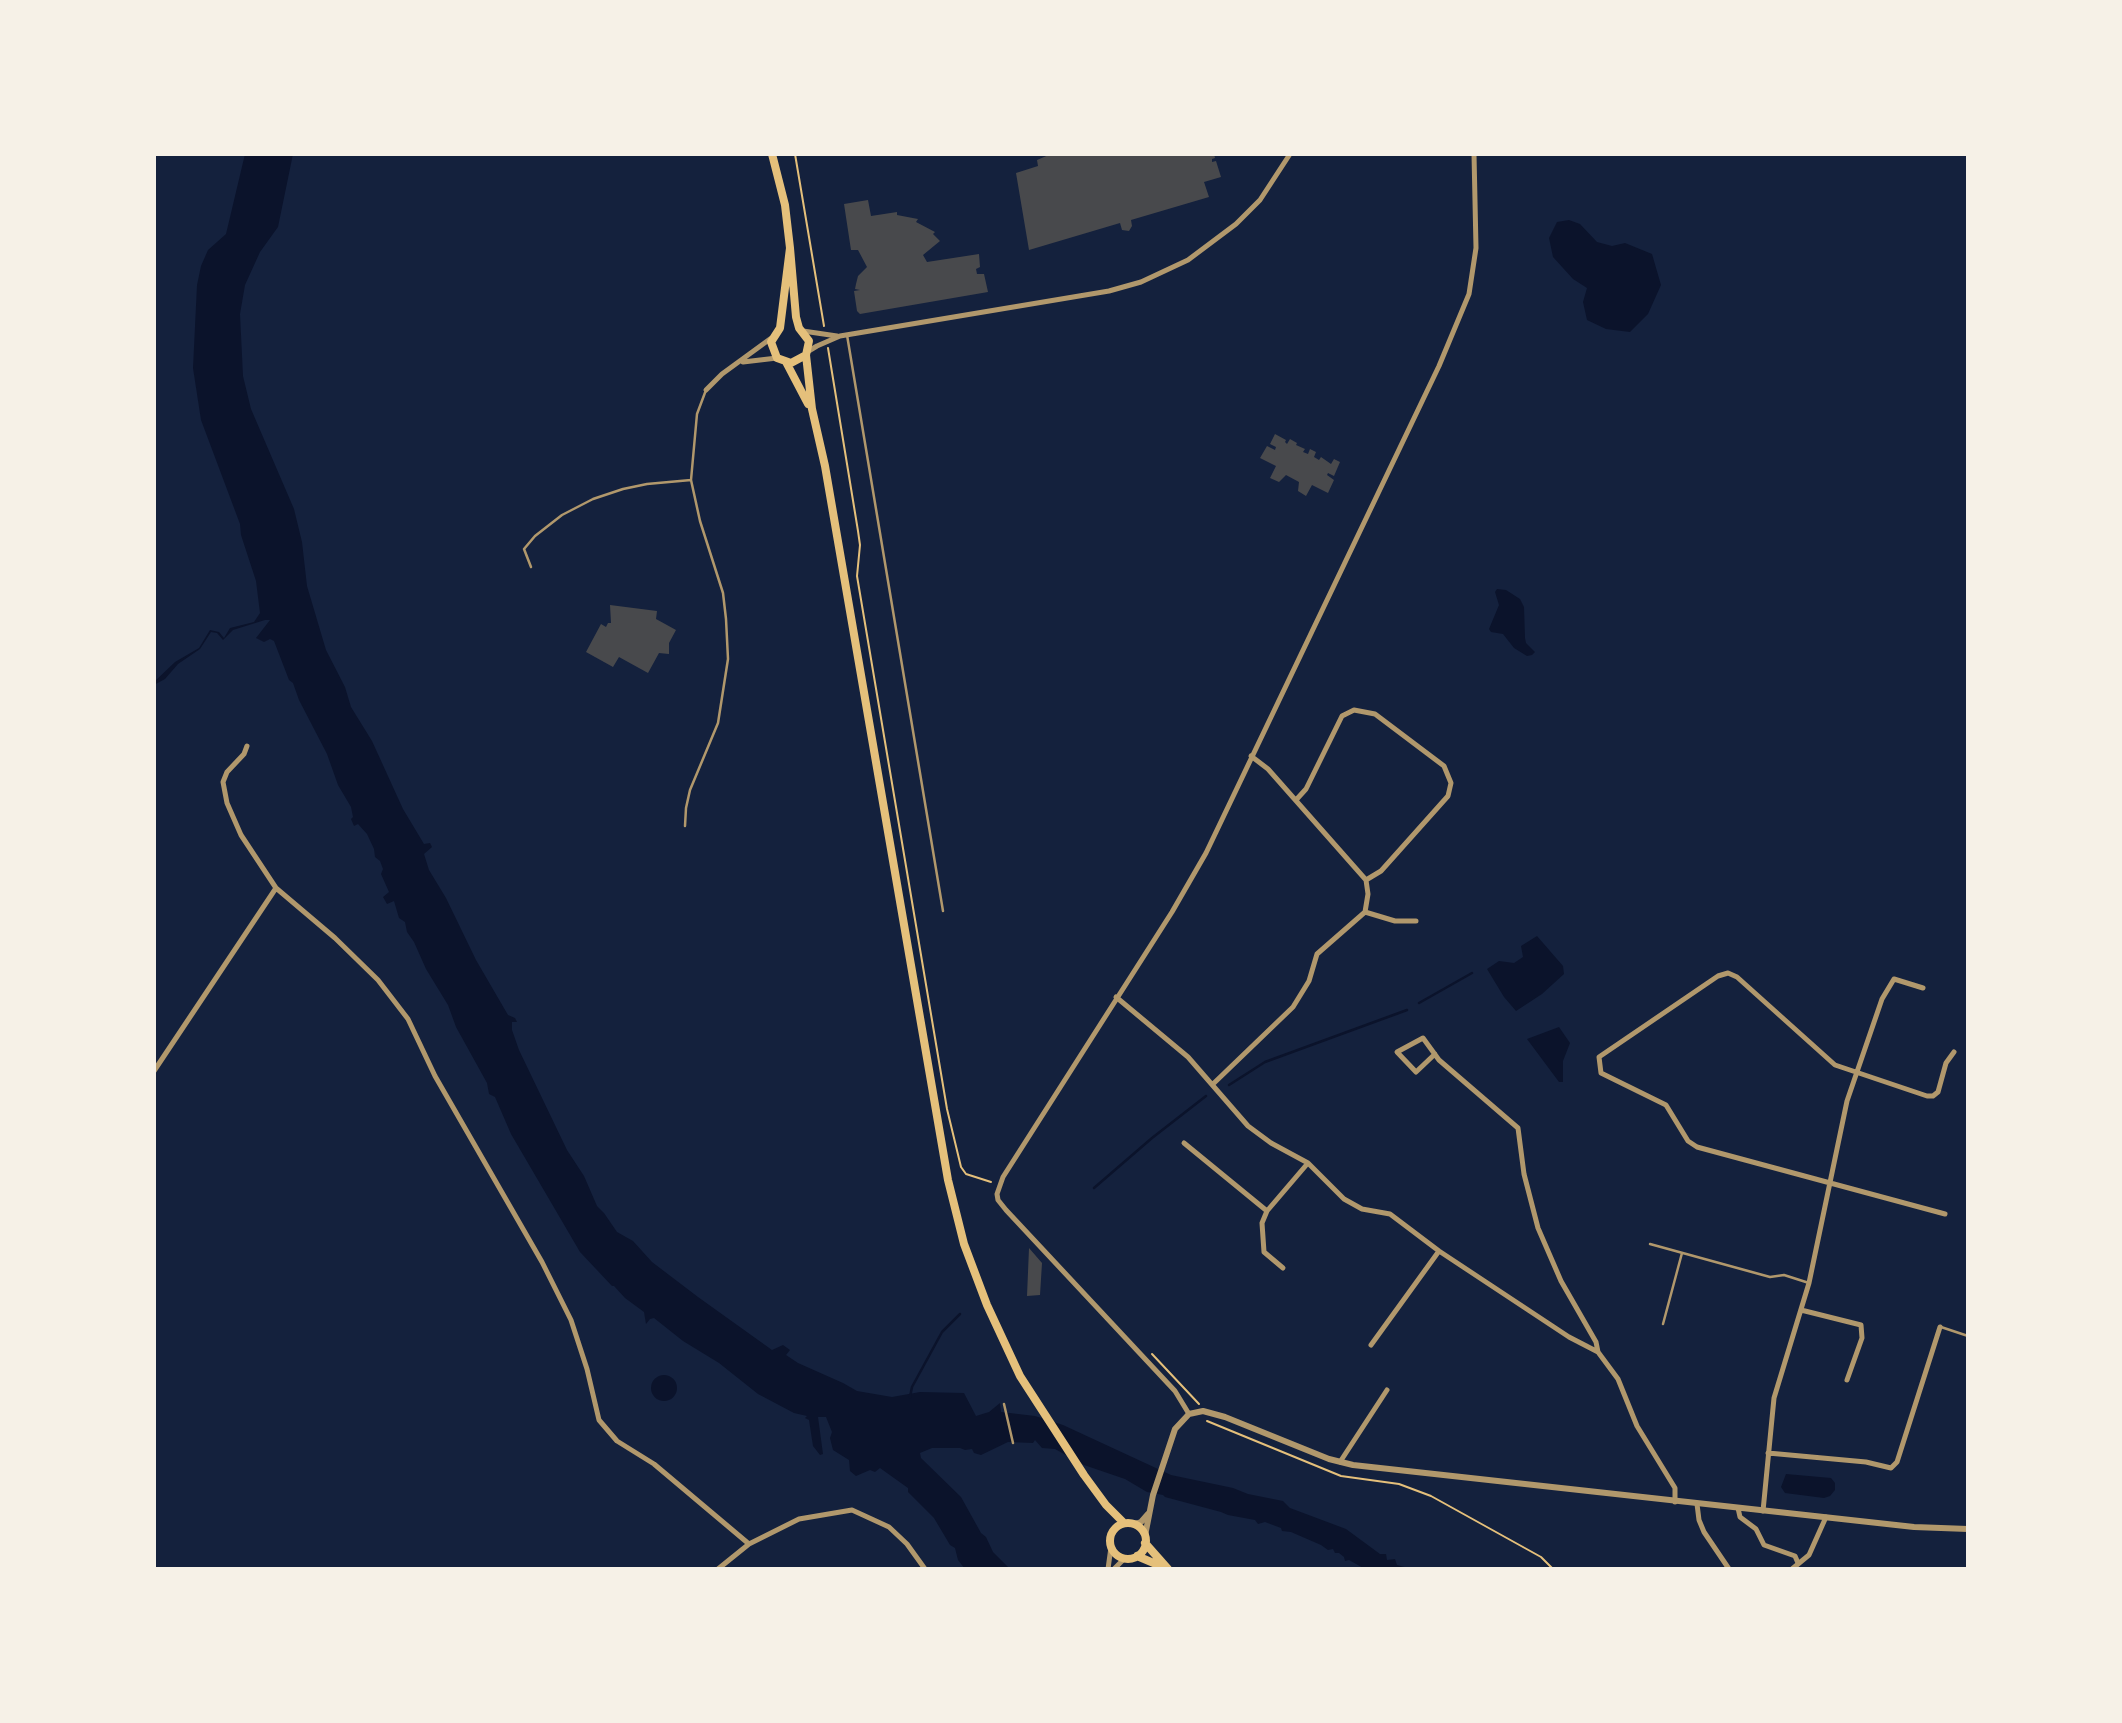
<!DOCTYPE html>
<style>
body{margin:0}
#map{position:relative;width:2122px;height:1723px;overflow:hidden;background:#14213d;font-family:Overpass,sans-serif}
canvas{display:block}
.frame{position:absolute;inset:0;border:156px solid #f6f1e7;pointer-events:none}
</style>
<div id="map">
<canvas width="2122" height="1723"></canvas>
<div class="frame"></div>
</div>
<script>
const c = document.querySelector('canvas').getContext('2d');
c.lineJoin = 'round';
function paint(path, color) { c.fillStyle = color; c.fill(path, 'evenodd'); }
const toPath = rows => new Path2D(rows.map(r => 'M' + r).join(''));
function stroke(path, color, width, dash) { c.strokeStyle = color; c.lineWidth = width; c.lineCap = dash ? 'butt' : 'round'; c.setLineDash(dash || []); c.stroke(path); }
const water = toPath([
 [245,154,293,154,278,227,260,252,245,285,240,314,243,376,251,409,294,509,302,542,307,586,326,650,345,687,351,707,372,741,403,809,424,844,430,843,432,847,424,854,429,870,446,898,476,960,508,1015,515,1018,517,1022,512,1022,512,1030,519,1050,567,1150,584,1176,597,1206,604,1213,617,1232,633,1241,652,1262,698,1297,772,1350,783,1345,790,1350,786,1355,798,1363,843,1383,857,1391,892,1397,920,1392,964,1393,976,1416,989,1412,1000,1403,1001,1412,1035,1416,1063,1425,1171,1475,1233,1488,1248,1494,1283,1501,1290,1508,1346,1529,1380,1554,1386,1554,1387,1560,1395,1559,1397,1565,1412,1569,1365,1569,1349,1560,1345,1561,1344,1557,1339,1553,1335,1553,1333,1549,1328,1550,1321,1545,1291,1532,1282,1531,1281,1528,1265,1522,1258,1524,1255,1520,1228,1515,1221,1512,1165,1497,1163,1495,1147,1492,1125,1479,1084,1465,1055,1449,1042,1448,1035,1440,1033,1443,1008,1442,981,1455,974,1453,972,1449,965,1450,960,1448,932,1448,920,1453,921,1458,961,1497,981,1533,986,1537,993,1552,1010,1569,965,1569,958,1560,955,1548,950,1545,934,1518,908,1492,908,1488,880,1468,875,1472,870,1470,856,1476,850,1471,849,1460,833,1450,830,1438,832,1432,826,1417,818,1417,823,1454,820,1455,813,1446,809,1420,805,1418,807,1416,794,1413,758,1394,719,1363,683,1341,654,1318,650,1319,646,1324,644,1312,625,1298,614,1286,612,1286,580,1252,511,1134,495,1097,489,1094,487,1083,456,1027,448,1005,426,969,414,942,407,932,405,922,399,918,394,901,387,904,383,897,389,892,381,874,383,869,380,861,375,857,374,849,367,834,358,824,354,826,351,819,353,817,351,807,338,785,327,754,299,700,293,683,289,680,274,641,270,639,264,642,256,638,270,620,265,620,233,630,223,640,217,633,211,632,200,649,178,664,165,679,154,685,154,682,175,662,199,648,210,630,219,632,224,638,230,628,254,622,260,613,256,581,241,535,240,524,201,420,193,368,197,285,201,266,208,250,226,234],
 [1569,220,1580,224,1597,242,1612,246,1625,243,1652,254,1661,285,1648,314,1630,332,1606,329,1587,320,1583,302,1587,288,1573,279,1553,257,1549,238,1557,222],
 [1497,589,1506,590,1520,599,1524,607,1525,638,1526,643,1535,652,1532,655,1527,656,1514,648,1503,634,1491,632,1489,629,1499,605,1495,592],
 [1537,936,1563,966,1564,974,1542,994,1516,1011,1504,997,1487,969,1499,961,1514,963,1523,957,1521,946],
 [1559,1027,1570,1043,1563,1061,1563,1082,1559,1082,1527,1039],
 '651 1388a13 13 0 1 1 26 0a13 13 0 1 1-26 0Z',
 [1786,1474,1831,1478,1835,1483,1835,1490,1830,1496,1824,1498,1785,1493,1781,1487]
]);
const stream = toPath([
 [1419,1003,1472,973],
 [1229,1085,1265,1062,1407,1010],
 [1094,1188,1152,1138,1206,1096],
 [910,1397,912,1387,942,1332,960,1314]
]);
const building = toPath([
 [1051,154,1214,154,1215,158,1212,159,1212,162,1216,161,1221,177,1204,182,1209,197,1131,220,1132,226,1129,231,1122,230,1120,223,1029,250,1016,173,1038,166,1037,160],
 [868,200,871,216,897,212,897,215,918,219,916,222,935,232,933,234,940,241,923,255,927,262,979,254,980,267,976,269,977,274,984,274,988,292,860,314,857,311,854,291,860,290,855,289,856,284,858,276,867,267,858,250,851,250,844,204],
 [1275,434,1286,440,1285,442,1287,444,1290,439,1297,443,1296,445,1305,449,1303,452,1308,454,1310,449,1316,452,1314,457,1319,460,1321,457,1331,464,1334,459,1340,462,1334,476,1328,473,1327,475,1334,480,1328,493,1312,485,1306,496,1298,491,1299,482,1286,475,1279,482,1270,478,1276,466,1260,458,1267,446,1275,450,1276,447,1270,444],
 [610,605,657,611,656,619,676,630,669,643,669,654,659,653,648,673,619,657,613,667,586,652,601,624,606,627,608,623,611,623],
 [1029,1248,1042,1263,1040,1295,1027,1296]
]);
const path = toPath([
 [795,154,824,326],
 [828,348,858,531,860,545,857,576,947,1109,961,1167,966,1174,991,1182],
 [1152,1354,1199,1404],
 [1207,1421,1341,1476,1399,1484,1431,1496,1541,1557,1553,1569]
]);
const service = toPath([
 [847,335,943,911],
 [531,567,524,549,535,536,562,515,593,499,623,489,647,484,691,480,697,414,706,390],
 [685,826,686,808,690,790,718,723,728,659,726,619,723,593,700,521,691,480],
 [1650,1244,1770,1277,1784,1275,1809,1283],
 [1663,1324,1682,1253],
 [1941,1327,1968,1336],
 [1004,1404,1013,1443]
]);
const minor = toPath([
 [803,331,837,336],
 [807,352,817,346,840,336,1109,291,1141,282,1188,260,1236,224,1260,200,1290,154],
 [743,362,777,358],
 [706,390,722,374,770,339],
 [247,746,244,754,227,772,223,782,227,803,241,835,276,888,335,938,378,980,408,1019,435,1076,542,1262,571,1320,587,1369,599,1420,617,1441,654,1464,749,1544],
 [1296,800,1306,789,1342,716,1354,710,1375,714,1444,766,1451,783,1448,796,1381,871,1366,880],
 [1365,912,1395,921,1416,921],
 [1116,997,1188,1057,1248,1126,1271,1143,1308,1163,1344,1199,1362,1209,1390,1214,1439,1251,1569,1337,1598,1352,1618,1379,1637,1426,1675,1488,1675,1502],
 [1435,1054,1416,1072,1397,1052,1423,1038,1439,1060,1518,1128,1524,1174,1538,1228,1561,1281,1596,1342,1598,1352],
 [154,1071,276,888],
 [1213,1084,1293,1007,1309,981,1317,954,1365,912,1368,894,1366,880,1268,769,1251,756],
 [1184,1143,1267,1211],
 [1945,1214,1697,1147,1688,1141,1666,1105,1601,1073,1599,1057,1718,976,1728,973,1737,977,1835,1065,1841,1067,1927,1096,1933,1096,1938,1092,1946,1063,1954,1052],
 [1283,1268,1264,1252,1262,1223,1267,1211,1308,1163],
 [1801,1310,1861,1325,1862,1338,1847,1380],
 [1371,1345,1439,1251],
 [1189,1414,1175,1391,1006,1210,998,1200,997,1194,1003,1177,1172,912,1206,853,1439,366,1469,294,1476,248,1474,154],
 [1768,1453,1866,1462,1891,1468,1897,1462,1940,1327],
 [1340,1462,1387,1390],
 [1697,1504,1699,1520,1704,1532,1729,1569],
 [1738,1508,1740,1517,1756,1529,1764,1545,1795,1556,1798,1563],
 [1763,1511,1774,1398,1809,1283,1847,1101,1882,999,1894,979,1923,988],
 [718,1569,749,1544,799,1519,852,1510,889,1527,907,1544,925,1569],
 [1108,1569,1111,1547],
 [1114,1569,1125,1558],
 [1792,1569,1809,1555,1826,1517]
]);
const tertiary = toPath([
 [1135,1524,1141,1522,1148,1514],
 [1145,1536,1153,1495,1175,1429,1189,1414,1203,1411,1225,1417,1329,1459,1353,1465,1914,1527,1968,1529]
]);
const primary = toPath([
 [772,154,785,205,790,248,796,317,799,328,809,341,806,355,791,363,777,358,771,342,780,328,790,248],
 [806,355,812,409,825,466,948,1180,964,1244,987,1305,1020,1376,1084,1475,1106,1505,1124,1523],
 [786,362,808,404],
 '1110 1541a18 18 0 1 1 36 0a18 18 0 1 1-36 0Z',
 [1145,1543,1168,1569],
 [1137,1556,1163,1567]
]);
paint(water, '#0b132b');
stroke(stream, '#0b132b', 2.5);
paint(building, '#48494c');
stroke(path, '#e5c07b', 2);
stroke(service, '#b1986c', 2.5);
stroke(minor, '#b1986c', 5);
stroke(tertiary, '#b1986c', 6);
stroke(primary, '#e5c07b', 8);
</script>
